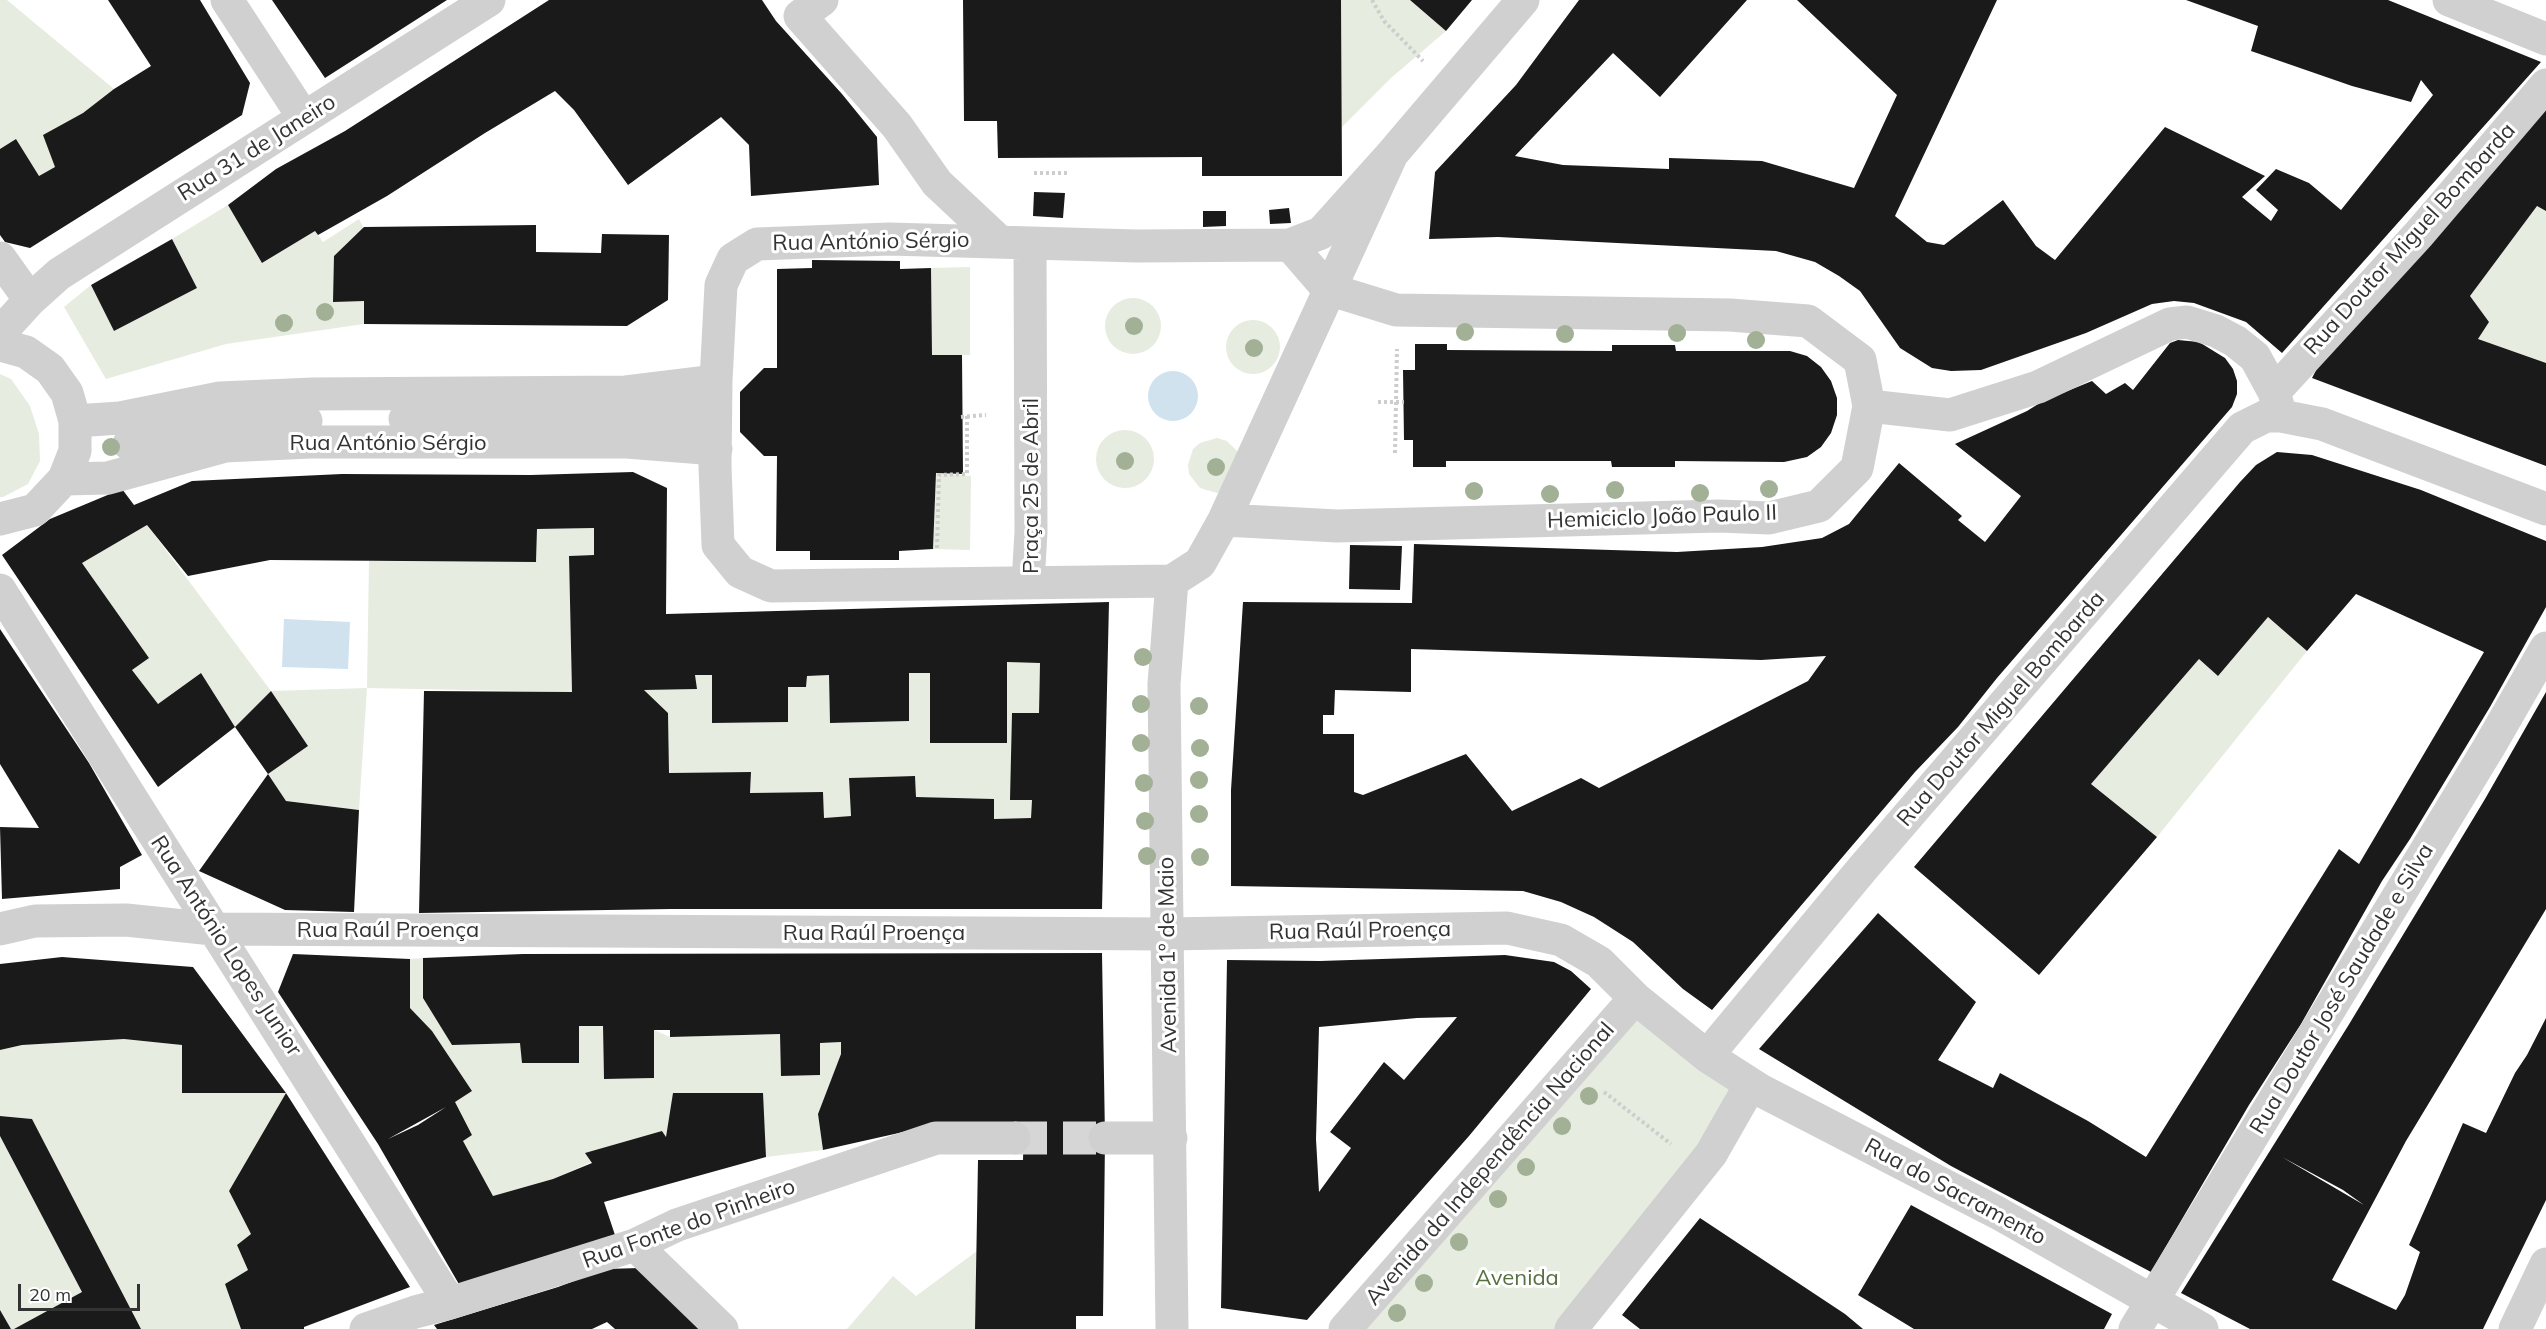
<!DOCTYPE html>
<meta charset="utf-8">
<style>
body{margin:0}
#map{position:relative;width:2546px;height:1329px;overflow:hidden;background:#fff;font-family:Mulish,sans-serif}
canvas{display:block}
.scale{position:absolute;left:18px;top:1284px;width:122px;height:27px;box-sizing:border-box;border:3px solid #333;border-top:0;padding-left:8px;font-size:18px;line-height:21px;white-space:nowrap;color:#333;-webkit-text-stroke:4px #fff;paint-order:stroke}
</style>
<div id="map">
<canvas width="2546" height="1329"></canvas>
<div class="scale">20 m</div>
</div>
<script>
const c = document.querySelector('canvas').getContext('2d');
c.lineJoin = 'round';
function paint(path, color) { c.fillStyle = color; c.fill(path, 'evenodd'); }
const toPath = rows => new Path2D(rows.map(r => 'M' + r).join(''));
function stroke(path, color, width, dash) { c.strokeStyle = color; c.lineWidth = width; c.lineCap = dash ? 'butt' : 'round'; c.setLineDash(dash || []); c.stroke(path); }
function drawText(font, color, halo, rows, align = 'center') {
  c.font = font + ' Mulish,sans-serif'; c.lineWidth = 6; c.setLineDash([]); c.textBaseline = 'middle'; c.strokeStyle = halo; c.fillStyle = color; for (const [text, x, y, turn = 0] of rows) {
    c.save(); c.translate(x, y); c.rotate((+turn || 0) * Math.PI / 180); c.textAlign = isNaN(turn) ? turn : align; if (halo) c.strokeText(text, 0, 0); c.fillText(text, 0, 0); c.restore();
  }
}
const green = toPath([
 [0,0,7,0,114,89,83,113,44,135,55,167,39,176,16,139,0,149],
 [1341,0,1410,0,1446,31,1391,78,1342,127],
 [228,205,263,263,315,231,323,242,359,219,363,227,364,324,226,344,106,379,64,307,91,285,114,331,197,288,172,239],
 [2537,206,2546,211,2546,363,2478,339,2489,322,2470,296],
 [970,267,970,355,932,355,931,268],
 '1105 326a28 28 0 1 1 56 0a28 28 0 1 1-56 0Z',
 '1226 347a27 27 0 1 1 54 0a27 27 0 1 1-54 0Z',
 [0,374,11,379,30,406,39,434,40,461,28,484,3,497,0,497],
 '1096 459a29 29 0 1 1 58 0a29 29 0 1 1-58 0Z',
 [1217,438,1227,441,1239,453,1225,491,1217,493,1200,488,1189,474,1188,465,1193,449,1200,443],
 [936,473,971,476,970,550,933,549],
 [147,525,271,691,367,688,369,561,536,562,537,529,594,528,594,555,569,556,572,692,367,688,359,810,286,801,268,774,308,746,271,691,235,727,201,673,158,704,132,670,149,658,82,563],
 [2268,617,2307,651,2157,837,2091,784,2199,659,2218,675],
 [1007,662,1040,663,1039,713,1012,713,1011,800,1032,800,1031,818,994,819,994,799,916,797,915,776,849,778,851,816,824,818,823,792,750,793,751,772,669,773,668,713,644,690,696,689,695,675,712,675,712,723,788,722,788,687,806,687,807,676,829,675,830,723,909,721,909,673,930,673,930,743,1007,743],
 [423,958,423,998,452,1045,520,1043,579,1062,579,1026,603,1026,604,1079,654,1078,654,1030,670,1037,780,1034,782,1076,820,1075,820,1043,841,1042,841,1054,818,1114,823,1150,766,1157,762,1093,674,1093,666,1137,662,1131,553,1179,493,1196,463,1141,472,1135,455,1102,472,1091,432,1031,410,1008,410,959],
 [1635,998,1751,1084,1571,1329,1346,1329],
 [124,1039,182,1045,183,1093,286,1093,229,1191,251,1234,237,1245,248,1270,225,1284,241,1329,141,1329,32,1119,0,1116,0,1050,22,1045],
 [0,1136,82,1292,14,1329,11,1329,0,1310],
 [977,1251,975,1329,847,1329,893,1276,916,1296]
]);
const water = toPath([
 '1148 396a25 25 0 1 1 50 0a25 25 0 1 1-50 0Z',
 [284,619,350,622,348,669,282,667]
]);
const building = toPath([
 [108,0,200,0,250,83,242,115,30,248,5,242,0,235,0,149,16,139,39,176,55,167,43,135,83,113,114,89,151,66],
 [272,0,447,0,325,78],
 [549,0,762,0,776,21,842,94,877,137,879,185,751,196,749,145,721,117,628,185,574,110,555,91,485,133,387,196,318,235,315,231,262,263,228,205,276,169,345,131],
 [963,0,1341,0,1342,176,1202,176,1202,157,998,158,997,121,964,121],
 [1410,0,1472,0,1446,31],
 [1579,0,1747,0,1660,97,1613,53,1515,156,1563,165,1669,169,1669,158,1762,161,1854,188,1897,95,1797,0,1997,0,1895,216,1927,242,1944,245,2003,200,2036,246,2055,260,2165,127,2265,176,2242,197,2271,221,2278,210,2256,190,2276,169,2309,183,2341,210,2433,95,2421,80,2411,102,2352,86,2251,51,2258,26,2186,0,2388,0,2541,62,2282,353,2246,322,2194,303,2174,301,2152,304,2086,333,1981,370,1951,371,1932,368,1900,348,1860,291,1839,276,1815,262,1776,251,1498,237,1429,239,1435,172,1516,85],
 [2546,105,2546,211,2537,206,2470,296,2489,322,2478,339,2546,363,2546,466,2312,378,2323,357],
 [1034,192,1065,193,1063,218,1033,216],
 [1289,208,1291,223,1270,224,1269,210],
 [1203,211,1226,211,1226,226,1203,227],
 [536,225,536,252,601,253,602,234,669,235,668,300,627,326,364,324,364,301,333,302,334,256,364,227],
 [172,239,197,288,114,331,91,285],
 [812,260,900,261,900,269,931,268,932,355,962,355,963,474,936,473,933,549,899,551,899,560,810,560,810,551,776,551,777,456,764,456,740,432,740,392,764,368,777,368,777,269,812,268],
 [2178,340,2199,342,2225,358,2233,369,2237,381,2237,394,2232,407,1997,678,1958,727,1915,772,1712,1010,1683,989,1633,942,1594,917,1561,902,1523,891,1231,886,1231,790,1243,602,1412,603,1414,544,1677,552,1762,547,1822,538,1849,524,1899,463,1962,516,1958,520,1985,542,2021,496,1955,444,2027,411,2043,401,2092,381,2106,394,2125,383,2133,390,2170,343],
 [1411,649,1761,660,1826,656,1808,681,1599,788,1581,778,1512,811,1466,754,1363,795,1354,792,1354,734,1323,734,1323,715,1334,715,1335,690,1411,692],
 [1415,344,1447,344,1447,350,1612,351,1612,345,1675,345,1676,351,1790,351,1807,356,1821,367,1831,381,1837,398,1837,415,1831,433,1821,447,1807,457,1784,462,1675,461,1675,467,1612,467,1611,461,1446,461,1446,467,1413,467,1413,440,1404,440,1403,370,1415,370],
 [2277,452,2312,455,2421,490,2546,541,2546,607,2490,707,2410,839,2382,881,2301,1024,2249,1105,2151,1272,1951,1166,1759,1049,1878,913,1976,1002,1938,1060,1993,1088,2000,1073,2088,1121,2146,1157,2339,849,2359,864,2484,652,2356,594,2307,651,2268,617,2218,676,2199,659,2091,784,2157,837,2039,975,1914,867,2240,482,2256,465],
 [633,472,667,488,666,614,1109,602,1102,909,671,909,419,913,424,691,572,692,569,556,594,555,594,528,537,529,536,562,270,560,188,576,147,525,82,563,149,658,132,670,158,704,201,673,235,727,271,691,308,746,268,774,286,801,359,810,354,912,285,910,199,871,268,774,235,727,158,787,2,555,50,519,122,489,134,505,192,481,342,474,531,475],
 [1007,662,1040,663,1039,713,1012,713,1010,800,1032,800,1031,818,994,819,994,799,916,797,915,776,849,778,851,816,824,818,823,792,750,793,751,772,669,773,668,713,644,690,697,689,695,675,712,675,712,723,788,722,788,687,806,687,807,676,829,675,830,723,909,721,909,673,930,673,930,743,1007,743],
 [1350,545,1402,546,1400,590,1349,589],
 [0,629,89,763,142,855,120,867,120,889,2,899,0,827,39,828,0,764],
 [2546,692,2546,909,2406,1141,2332,1280,2396,1310,2405,1295,2420,1252,2409,1245,2463,1123,2486,1133,2515,1073,2527,1055,2546,1018,2546,1200,2483,1329,2250,1329,2181,1293,2348,1026,2485,799],
 [2282,1157,2343,1190,2364,1205],
 [1102,953,1105,1138,1103,1316,1076,1316,1076,1329,975,1329,978,1160,1023,1160,1024,1124,930,1126,823,1150,818,1114,841,1054,841,1042,820,1043,820,1075,781,1076,780,1034,670,1037,670,1030,654,1030,654,1078,604,1079,603,1026,579,1026,579,1063,522,1063,520,1043,452,1045,423,998,423,958,523,954],
 [293,954,410,959,410,1008,432,1031,472,1091,455,1102,472,1135,463,1141,493,1196,553,1179,592,1163,585,1153,662,1131,666,1137,673,1093,763,1093,766,1157,604,1202,616,1238,460,1286,378,1144,278,992],
 [446,1107,418,1125,388,1139],
 [1505,955,1554,962,1571,971,1591,989,1469,1136,1307,1320,1221,1308,1227,960,1320,961],
 [1457,1017,1404,1080,1384,1062,1330,1132,1351,1148,1319,1192,1316,1139,1319,1027,1417,1018],
 [62,957,193,967,286,1093,182,1093,182,1045,124,1039,22,1045,0,1050,0,964],
 [286,1093,410,1287,304,1327,304,1329,241,1329,225,1284,248,1270,237,1245,251,1234,229,1191],
 [0,1116,32,1119,141,1329,14,1329,82,1292,0,1136],
 [1911,1205,2112,1314,2104,1329,1914,1329,1858,1295],
 [1700,1218,1845,1314,1863,1329,1640,1329,1622,1315],
 [640,1268,703,1329,615,1329,607,1322,592,1329,437,1329,434,1325,558,1287,606,1269],
 [0,1310,11,1329,0,1329]
]);
const streetTunnel = toPath([
 [1014,1138,1105,1138]
]);
const path = toPath([
 [1372,0,1384,21,1423,61],
 [1034,173,1068,173],
 [1378,402,1404,402],
 [961,417,986,415],
 [1395,453,1397,349],
 [937,548,939,475,967,474,967,416],
 [1604,1092,1671,1144]
]);
const street = toPath([
 [227,0,304,118],
 [822,0,800,16,897,126,937,183,1000,242],
 [2449,0,2546,39],
 [1392,154,1224,520,1200,563,1172,581,771,586,740,572,718,545,715,466,716,381,721,285,733,259,757,244,889,239,1137,246,1290,245,1321,233,1392,154,1523,0],
 [0,258,30,300],
 [0,333,30,300,59,274,489,0],
 [0,345,26,352,50,369,67,393,75,421,75,451,64,479,35,510,0,519],
 [2274,392,2419,234,2546,85],
 [1869,406,1950,415,2038,387,2170,324,2187,322,2216,331,2235,341,2255,357,2274,392,2281,416],
 [405,419,715,416],
 [75,421,120,418,220,398,313,394,626,392,716,381],
 [129,444,217,422,306,421],
 [64,479,108,478,225,446,310,442,627,442,716,449],
 [1224,520,1337,526,1719,516,1769,518,1819,506,1857,468,1869,406,1860,360,1808,321,1730,315,1396,310,1328,289,1290,245],
 [1028,583,1031,532,1030,244],
 [0,590,450,1303],
 [0,929,35,921,126,920,213,929,1168,934,1507,928,1561,940,1599,962,1635,998,1707,1056,1760,1090,1998,1213,2202,1329],
 [1707,1056,1863,868,2242,428,2266,416,2281,416,2322,424,2546,509],
 [1105,1138,1171,1138],
 [635,1245,722,1329],
 [366,1329,415,1312,450,1303,635,1245,677,1225,936,1138,1014,1138],
 [1172,1329,1164,684,1172,581],
 [1345,1329,1635,998],
 [1571,1329,1711,1154,1751,1084],
 [2135,1329,2489,747,2546,648],
 [2515,1329,2546,1264]
]);
const trees = [
 [325,312],
 [284,323],
 [1134,326],
 [1465,332],
 [1677,333],
 [1565,334],
 [1756,340],
 [1254,348],
 [111,447],
 [1125,461],
 [1216,467],
 [1769,489],
 [1615,490],
 [1474,491],
 [1700,493],
 [1550,494],
 [1143,657],
 [1141,704],
 [1199,706],
 [1141,743],
 [1200,748],
 [1199,780],
 [1144,783],
 [1199,814],
 [1145,821],
 [1147,856],
 [1200,857],
 [1589,1096],
 [1562,1126],
 [1526,1167],
 [1498,1199],
 [1459,1242],
 [1424,1283],
 [1397,1313]
];
const streetNames = [
 ["Rua 31 de Janeiro",257,148,-32],
 ["Rua Doutor Miguel Bombarda",2410,239,-48],
 ["Rua António Sérgio",871,242,-1],
 ["Rua António Sérgio",388,443],
 ["Praça 25 de Abril",1031,486,-90],
 ["Hemiciclo João Paulo II",1662,517,-2],
 ["Rua Doutor Miguel Bombarda",2001,709,-49],
 ["Rua Raúl Proença",388,930],
 ["Rua Raúl Proença",1360,931,-1],
 ["Rua Raúl Proença",874,933],
 ["Rua António Lopes Junior",226,946,57],
 ["Avenida 1º de Maio",1168,955,-91],
 ["Rua Doutor José Saudade e Silva",2342,989,-59],
 ["Avenida da Independência Nacional",1490,1164,-49],
 ["Rua do Sacramento",1955,1192,28],
 ["Rua Fonte do Pinheiro",689,1224,-20]
];
const parkNames = [
 ["Avenida",1517,1278]
];
paint(green, '#e6ecdf');
paint(water, '#cfe2ee');
paint(building, '#1a1a1a');
stroke(streetTunnel, '#d6d6d6', 33, [33, 16]);
stroke(path, '#cdcdcd', 4, [3, 3]);
stroke(street, '#d0d0d0', 33);
c.fillStyle = '#a2b095';
for (const [x, y] of trees) { c.beginPath(); c.arc(x, y, 9, 0, 2 * Math.PI); c.fill(); }
drawText('22px', '#333', '#fff', streetNames);
drawText('22px', '#56703f', '#fff', parkNames);
</script>
